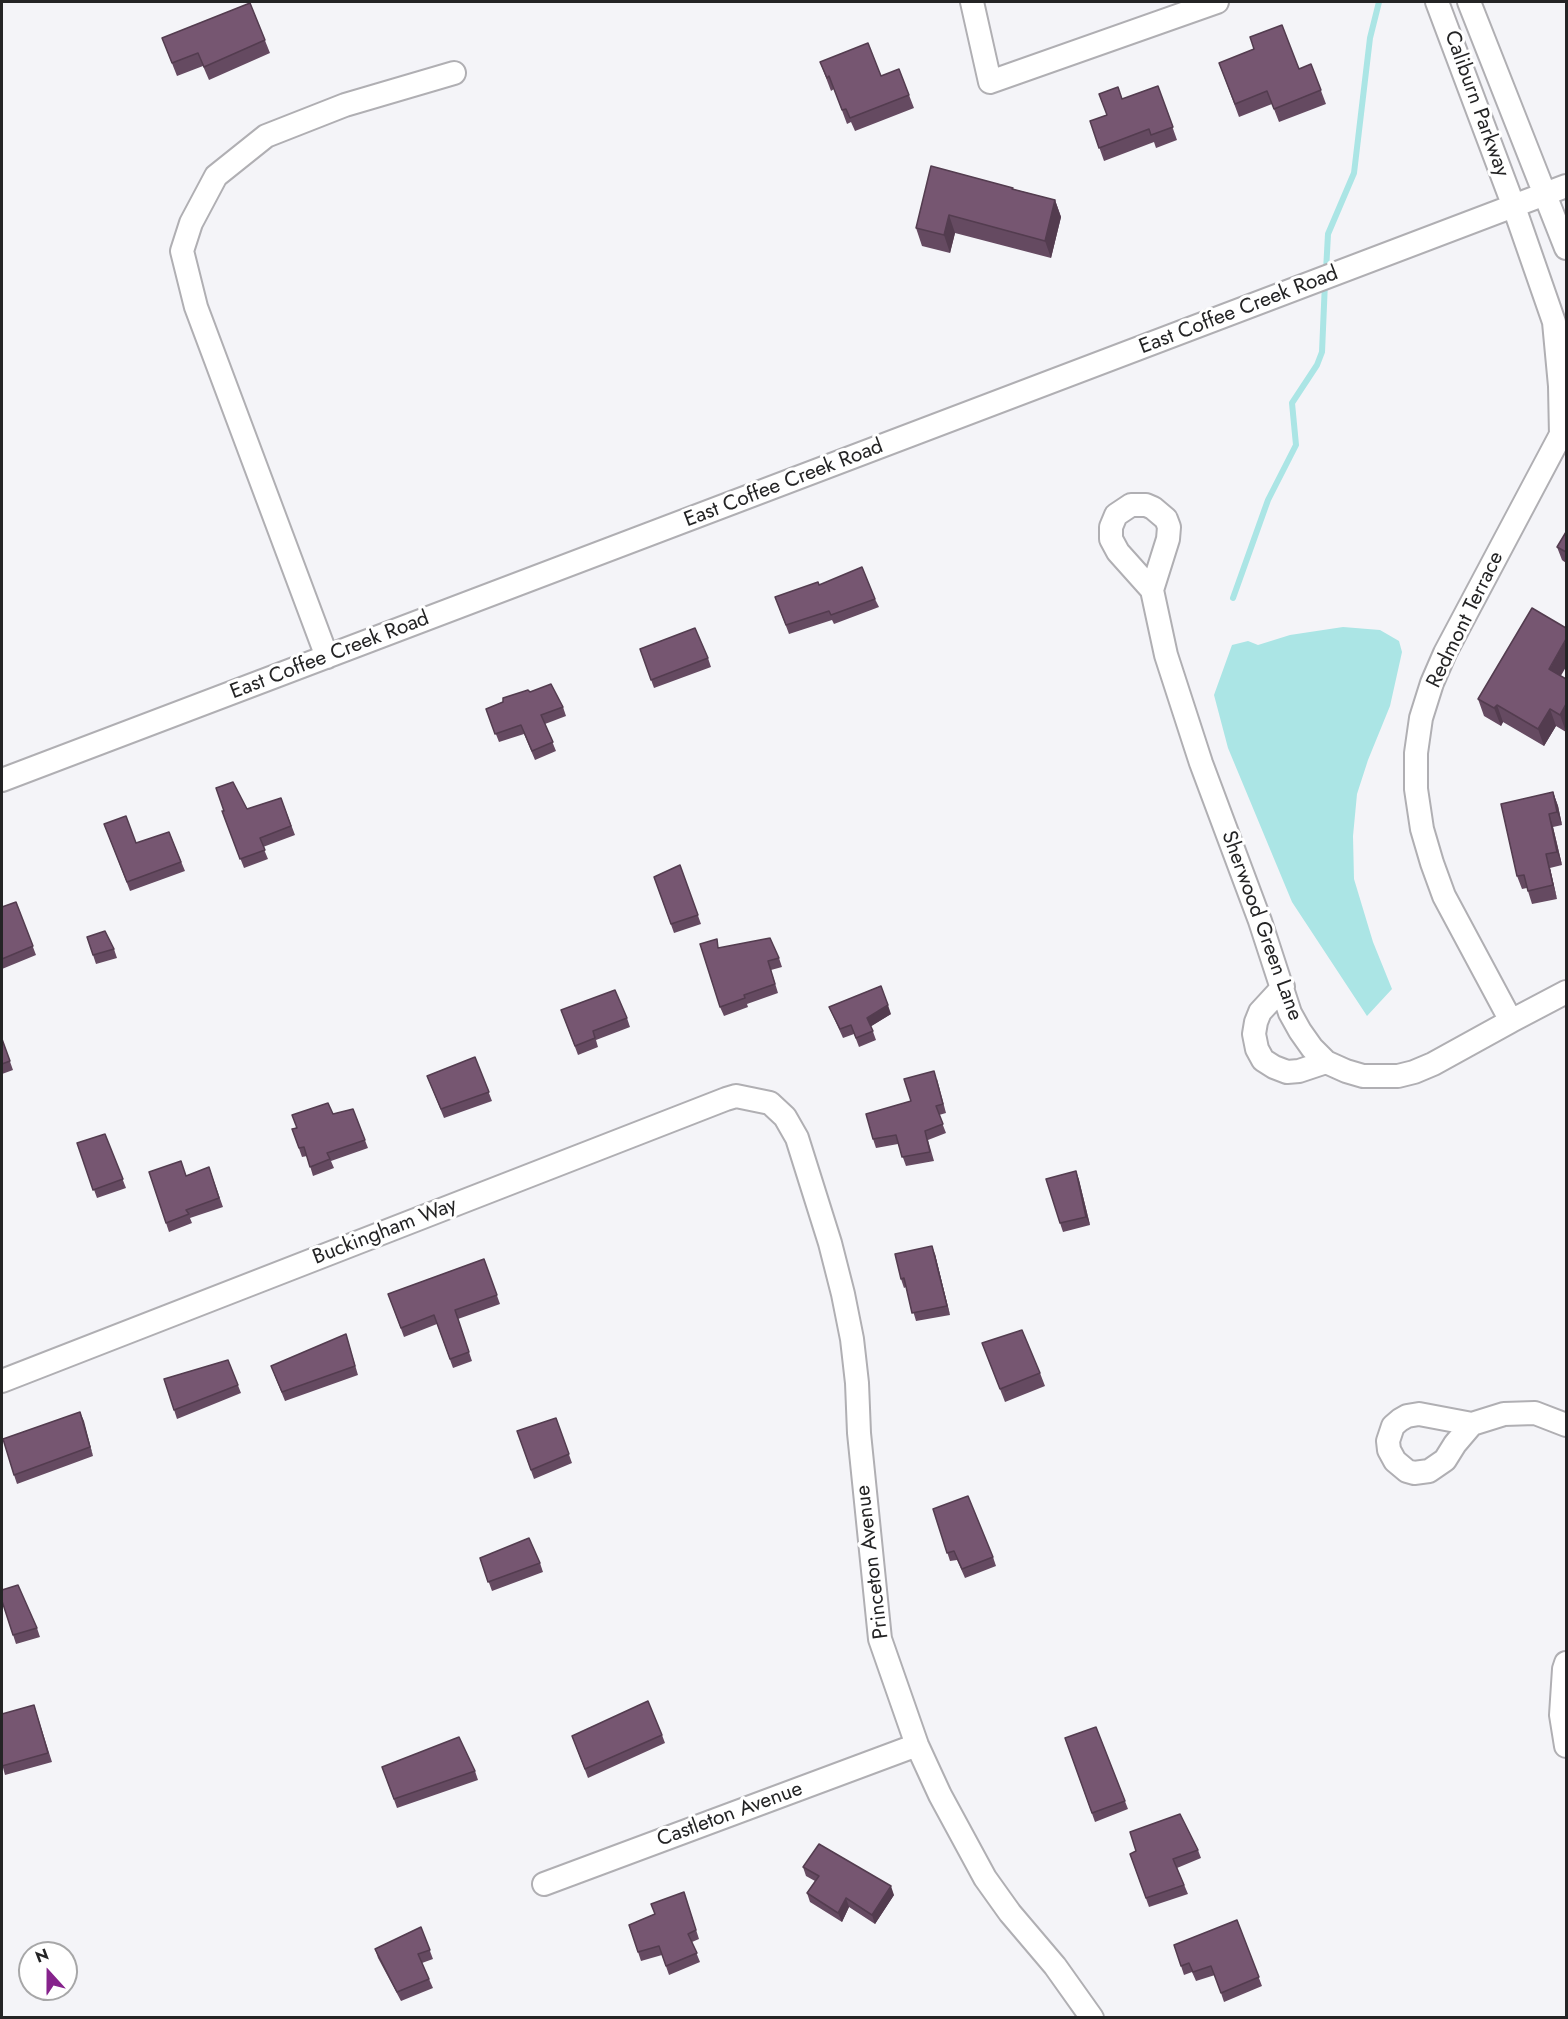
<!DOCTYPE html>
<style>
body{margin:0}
#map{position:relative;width:1568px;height:2019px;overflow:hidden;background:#f4f4f8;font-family:Jost,sans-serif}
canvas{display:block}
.frame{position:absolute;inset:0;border:3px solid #242425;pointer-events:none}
.north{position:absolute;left:18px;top:1941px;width:60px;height:60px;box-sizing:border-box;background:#fff;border:2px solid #a7a7a8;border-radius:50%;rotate:339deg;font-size:16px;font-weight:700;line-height:24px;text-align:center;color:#242425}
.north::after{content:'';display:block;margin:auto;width:21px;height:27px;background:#86238c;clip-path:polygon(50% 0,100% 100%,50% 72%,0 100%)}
</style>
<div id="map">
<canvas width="1568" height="2019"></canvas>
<div class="frame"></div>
<div class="north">N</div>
</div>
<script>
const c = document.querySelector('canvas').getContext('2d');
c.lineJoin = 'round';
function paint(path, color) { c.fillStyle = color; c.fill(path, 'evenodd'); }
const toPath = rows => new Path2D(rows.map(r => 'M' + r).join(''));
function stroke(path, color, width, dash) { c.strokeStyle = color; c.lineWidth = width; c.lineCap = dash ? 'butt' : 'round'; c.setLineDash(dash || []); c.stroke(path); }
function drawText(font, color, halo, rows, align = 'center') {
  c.font = font + ' Jost,sans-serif'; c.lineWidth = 6; c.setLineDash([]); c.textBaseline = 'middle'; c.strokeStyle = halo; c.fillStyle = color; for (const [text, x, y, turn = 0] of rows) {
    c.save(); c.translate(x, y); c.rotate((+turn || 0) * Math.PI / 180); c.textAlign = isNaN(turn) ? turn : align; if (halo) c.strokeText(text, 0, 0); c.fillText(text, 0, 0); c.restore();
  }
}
const water = toPath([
 [1343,627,1380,630,1399,641,1402,652,1390,706,1368,760,1357,794,1353,836,1354,879,1373,942,1392,989,1367,1016,1292,902,1228,748,1214,695,1232,645,1248,641,1258,645,1290,635]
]);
const stream = toPath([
 [1326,271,1328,234,1354,173,1370,38,1379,2],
 [1233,598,1268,500,1296,445,1292,403,1317,365,1322,352,1325,282]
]);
const minor = toPath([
 [972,2,990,82,1217,2],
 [1437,2,1514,207,1554,322,1560,386,1561,436],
 [1469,2,1566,248],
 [1566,425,1445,653,1432,683,1421,718,1416,753,1416,789,1422,829,1432,863,1444,896,1511,1021,1566,992],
 [1152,590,1118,552,1111,539,1111,527,1116,515,1131,505,1146,505,1153,508,1166,519,1169,527,1168,539,1152,590,1166,655,1201,763,1260,921,1290,1013,1300,1031,1312,1048,1326,1062,1346,1071,1363,1076,1398,1076,1414,1072,1433,1064,1511,1021],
 [327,657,196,307,182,251,191,223,216,176,266,136,345,105,454,73],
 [2,780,1566,186],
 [1283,987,1260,1012,1256,1022,1254,1034,1257,1049,1263,1060,1274,1067,1287,1072,1299,1071,1326,1062],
 [2,1381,726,1099,736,1096,770,1103,785,1117,797,1138,830,1243,843,1294,852,1339,857,1383,859,1433,880,1639,917,1745,940,1795,985,1878,1010,1913,1055,1966,1092,2018],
 [1472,1424,1455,1444,1445,1460,1429,1471,1414,1473,1407,1471,1395,1461,1389,1450,1388,1441,1393,1426,1400,1420,1407,1416,1419,1414,1472,1424,1504,1414,1535,1413,1566,1425],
 [1566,1663,1564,1669,1561,1715,1566,1746],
 [544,1884,917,1745]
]);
const wall = toPath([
 [250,3,270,53,209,80,203,66,177,76,162,38],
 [820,62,881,76,899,69,914,108,855,131,851,122,847,124,834,89,831,91],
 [1219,63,1299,69,1311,64,1326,104,1279,122,1272,104,1239,117],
 [1158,86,1177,140,1156,148,1154,142,1104,161,1090,121,1107,115,1122,99],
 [1013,188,1013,189,1055,200,1061,217,1051,258,955,233,950,253,922,246,916,228],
 [1566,532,1566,563,1562,560,1557,547],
 [819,585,875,599,879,607,834,624,832,620,789,634,775,597],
 [640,649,708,658,711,667,654,688],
 [1561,676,1566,732,1556,726,1544,746,1503,722,1501,726,1484,716,1478,699],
 [530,692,563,707,566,716,545,724,556,751,535,760,524,734,499,742,486,709],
 [1553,792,1558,806,1562,825,1553,827,1562,865,1550,868,1557,899,1532,904,1527,888,1522,889,1517,876],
 [281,798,295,835,263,847,268,859,244,868,222,811,247,809],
 [104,824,136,843,169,832,185,871,130,891],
 [680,865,701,924,674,933,654,877],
 [16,902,36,955,2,969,2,907],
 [87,937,114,949,117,958,96,964],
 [720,948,779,958,782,967,771,970,778,993,747,1004,748,1007,724,1016,720,1007],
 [829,1007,891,1014,871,1026,876,1040,859,1047,854,1034,843,1038],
 [561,1010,627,1018,630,1027,596,1040,598,1047,578,1055],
 [2,1039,13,1070,2,1074],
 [475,1057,492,1101,444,1118,427,1076],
 [937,1079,946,1113,939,1115,946,1133,928,1140,934,1161,906,1166,898,1144,876,1148,873,1139,911,1101],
 [353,1109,368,1148,331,1161,334,1168,313,1176,307,1156,302,1157,292,1129,333,1114],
 [105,1134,126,1188,97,1198,77,1143],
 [209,1167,223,1207,190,1218,192,1223,169,1232,149,1172,186,1176],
 [1076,1171,1079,1180,1090,1225,1063,1232,1060,1223],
 [935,1254,950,1315,916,1321,906,1287,904,1288,901,1279],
 [484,1259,500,1304,458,1319,472,1361,453,1368,437,1324,404,1337,388,1294],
 [346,1334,358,1375,285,1401,274,1374],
 [982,1343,1040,1373,1045,1386,1005,1402],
 [228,1360,241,1393,177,1419,164,1379],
 [80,1412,93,1456,17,1484,14,1475],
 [556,1418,572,1463,534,1479,517,1431],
 [933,1509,993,1557,996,1566,965,1578,957,1560,950,1561],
 [480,1558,540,1563,543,1572,492,1591],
 [2,1601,37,1628,40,1637,16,1644],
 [34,1705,52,1762,5,1775,2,1764],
 [1096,1727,1128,1809,1095,1822,1065,1738],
 [662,1735,665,1743,588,1778,572,1736],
 [382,1767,475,1771,478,1780,397,1808],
 [1198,1850,1201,1858,1177,1868,1188,1894,1149,1907,1130,1854],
 [803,1867,894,1895,875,1924,849,1907,842,1922,810,1902,807,1893,815,1881,806,1876],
 [684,1892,699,1939,692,1942,700,1962,669,1975,662,1955,641,1961,629,1925,655,1914],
 [1237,1920,1262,1986,1224,2002,1215,1975,1196,1981,1192,1972,1184,1975,1174,1945],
 [421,1927,433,1959,422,1963,433,1988,401,2001,378,1958,375,1949]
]);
const shadedWall = toPath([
 [1055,200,1061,217,1051,258,1045,241],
 [949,215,955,233,950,253,944,235],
 [1566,639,1566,667,1555,686,1549,669],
 [1566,704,1566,732,1560,715],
 [1497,705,1503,722,1501,726,1494,708],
 [1550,709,1556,726,1544,746,1538,729],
 [1553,792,1558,806,1562,825,1557,812],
 [1549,814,1553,827,1562,865,1557,852],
 [1546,854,1550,868,1557,899,1553,885],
 [888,1005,891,1014,870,1027,867,1018],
 [1076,1171,1079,1180,1090,1225,1086,1217],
 [932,1246,935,1254,950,1315,947,1306],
 [80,1412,84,1421,93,1456,90,1447],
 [891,1886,894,1895,875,1924,872,1915],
 [846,1898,849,1907,842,1922,838,1913]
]);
const building = toPath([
 [250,3,265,40,204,67,198,53,172,63,162,38,250,3],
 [1282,25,1299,69,1311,64,1321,90,1274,109,1267,91,1235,104,1219,63,1254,49,1250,37,1282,25],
 [868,43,881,76,899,69,909,95,850,118,846,109,842,110,829,76,827,78,820,62,868,43],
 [1158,86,1173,127,1151,135,1149,129,1099,148,1090,121,1107,115,1099,94,1118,87,1122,99,1158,86],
 [931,166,1013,188,1012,189,1055,200,1045,241,949,215,944,235,916,228,931,166],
 [1566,532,1566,552,1557,547,1566,532],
 [862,567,875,599,831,615,829,611,786,625,775,597,818,582,819,585,862,567],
 [1532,608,1566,628,1566,639,1549,669,1566,679,1566,704,1560,715,1550,709,1538,729,1497,705,1494,708,1478,699,1532,608],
 [695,628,708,658,651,680,640,649,695,628],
 [551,684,563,707,541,715,553,742,532,751,521,725,495,734,486,709,503,702,503,698,528,690,530,692,551,684],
 [233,782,247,809,281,798,291,826,260,838,265,850,240,859,222,811,224,811,216,788,233,782],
 [1553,792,1557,812,1549,814,1557,852,1546,854,1553,885,1528,891,1524,875,1517,876,1501,804,1553,792],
 [126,816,136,843,169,832,181,862,127,882,104,824,126,816],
 [680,865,698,915,671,924,654,877,680,865],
 [16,902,33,946,2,959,2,907,16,902],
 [105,931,114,949,93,955,87,937,105,931],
 [770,938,779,958,768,961,775,984,744,995,745,998,720,1007,700,944,717,939,718,948,770,938],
 [881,986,888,1005,867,1018,873,1031,856,1038,851,1025,840,1029,829,1007,881,986],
 [615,990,627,1018,593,1031,595,1038,575,1046,561,1010,615,990],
 [2,1039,10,1061,2,1064,2,1039],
 [475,1057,489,1092,441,1109,427,1076,475,1057],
 [934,1071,943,1104,936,1106,943,1124,925,1131,930,1152,902,1157,896,1135,873,1139,866,1114,911,1101,904,1079,934,1071],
 [328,1103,333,1114,353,1109,365,1140,327,1153,330,1159,310,1167,304,1147,299,1148,292,1129,297,1128,292,1115,328,1103],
 [105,1134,123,1179,93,1190,77,1143,105,1134],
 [181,1161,186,1176,209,1167,219,1198,186,1210,189,1214,166,1223,149,1172,181,1161],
 [1076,1171,1086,1217,1060,1223,1046,1179,1076,1171],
 [932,1246,947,1306,912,1313,904,1278,901,1279,895,1254,932,1246],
 [484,1259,497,1295,455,1310,469,1352,450,1359,434,1315,401,1328,388,1294,484,1259],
 [1022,1330,1040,1373,1000,1389,982,1343,1022,1330],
 [346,1334,355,1366,282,1392,271,1366,346,1334],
 [228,1360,238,1385,174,1410,164,1379,228,1360],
 [80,1412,90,1447,14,1475,3,1439,80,1412],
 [556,1418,569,1454,531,1470,517,1431,556,1418],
 [968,1496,993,1557,962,1569,954,1551,947,1553,933,1509,968,1496],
 [529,1538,540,1563,488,1582,480,1558,529,1538],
 [18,1585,37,1628,13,1635,2,1601,2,1590,18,1585],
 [648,1701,662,1735,585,1769,572,1736,648,1701],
 [34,1705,48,1753,2,1766,2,1714,34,1705],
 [1096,1727,1125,1801,1092,1813,1065,1738,1096,1727],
 [459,1737,475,1771,394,1799,382,1767,459,1737],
 [1180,1814,1198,1850,1173,1859,1184,1885,1146,1898,1130,1854,1136,1851,1130,1832,1180,1814],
 [819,1844,891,1886,872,1915,846,1898,838,1913,807,1893,819,1876,803,1867,819,1844],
 [684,1892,696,1930,688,1934,697,1953,666,1966,659,1946,638,1952,629,1925,655,1914,651,1904,684,1892],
 [1237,1920,1259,1977,1221,1993,1211,1966,1193,1972,1189,1963,1181,1966,1174,1945,1237,1920],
 [421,1927,430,1950,418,1954,429,1979,397,1992,375,1949,421,1927]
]);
const streetNames = [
 ["Caliburn Parkway",1476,104,70],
 ["East Coffee Creek Road",1239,311,-21],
 ["East Coffee Creek Road",784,484,-21],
 ["Redmont Terrace",1466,620,-64],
 ["East Coffee Creek Road",330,656,-21],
 ["Sherwood Green Lane",1261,926,70],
 ["Buckingham Way",385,1232,-21],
 ["Princeton Avenue",873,1562,-97],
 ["Castleton Avenue",730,1815,-20]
];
paint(water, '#abe5e5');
stroke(stream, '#abe5e5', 6);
stroke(minor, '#b0afb3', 26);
stroke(minor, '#fff', 22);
paint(wall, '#654a61');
paint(shadedWall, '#533c4f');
paint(building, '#765671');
stroke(building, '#533c4f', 1.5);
drawText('21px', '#242425', '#fff', streetNames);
</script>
